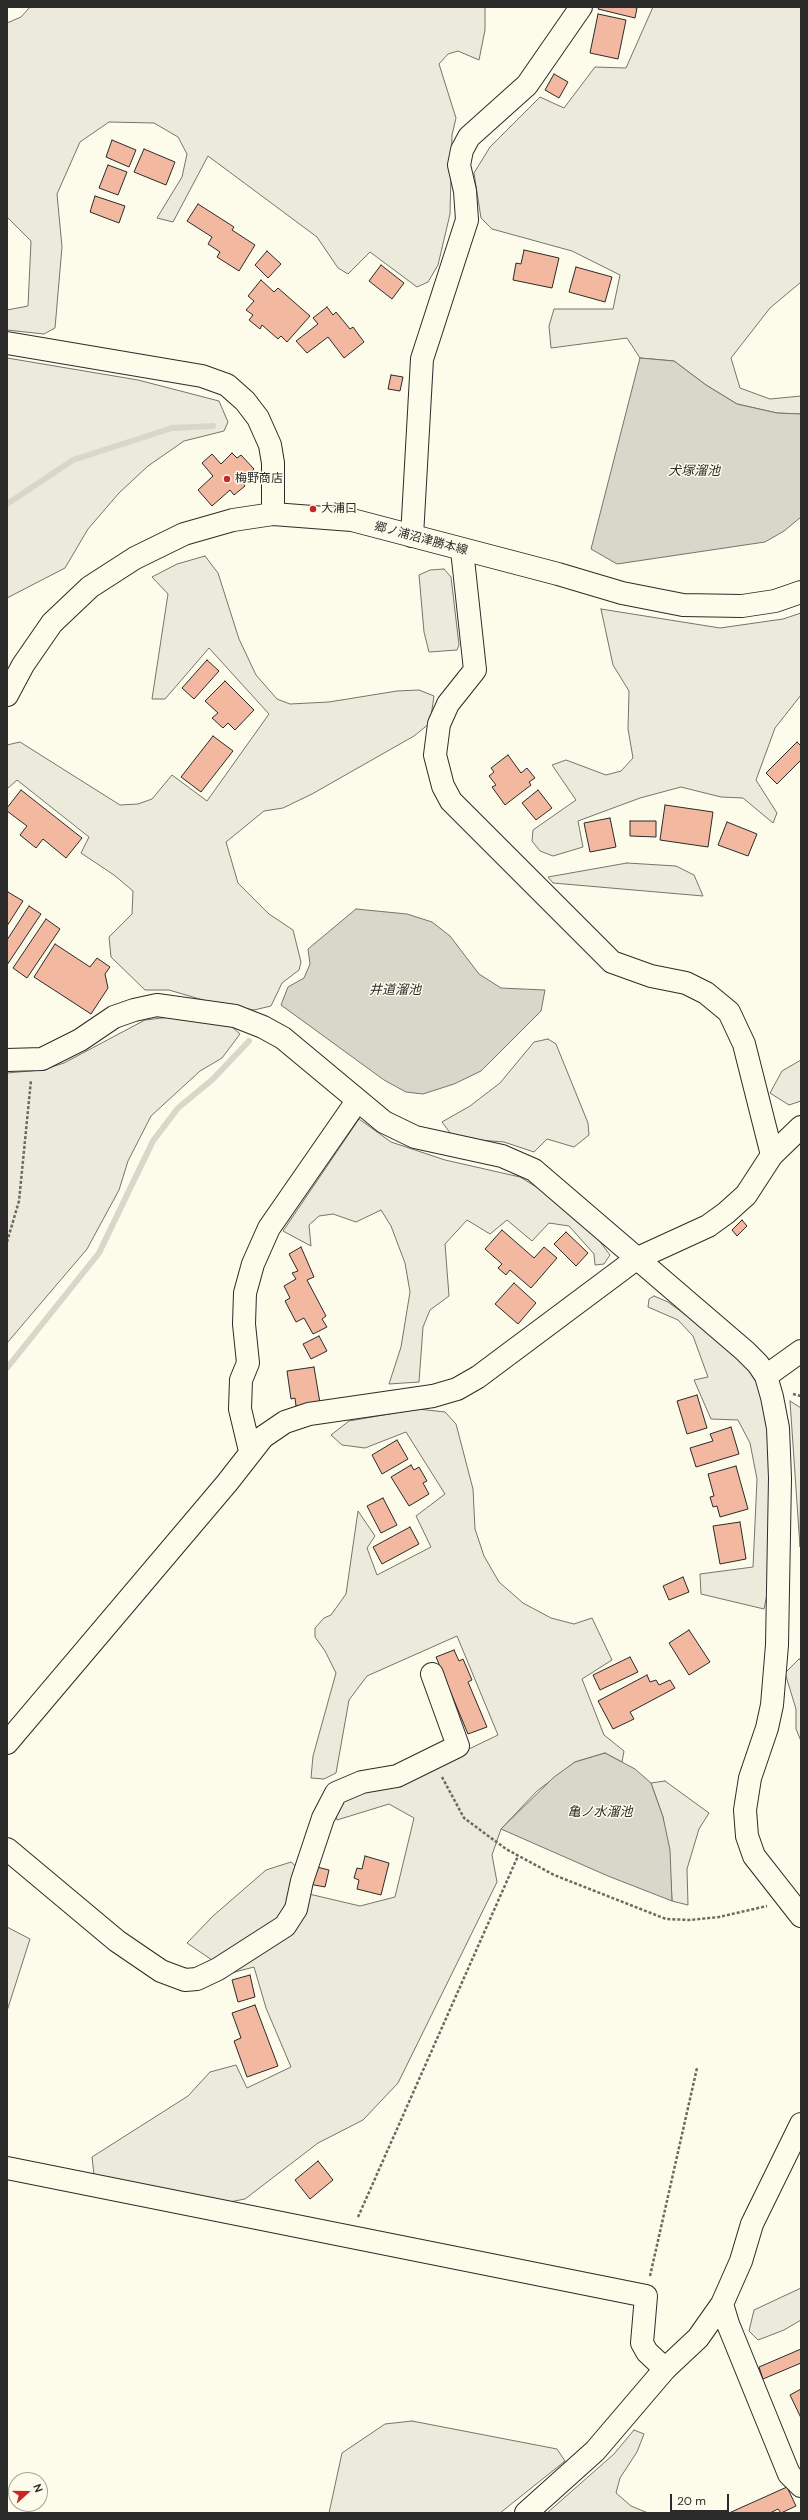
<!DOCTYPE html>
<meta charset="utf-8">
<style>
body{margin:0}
#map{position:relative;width:808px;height:2520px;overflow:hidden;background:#fdfbea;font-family:"DM Sans",sans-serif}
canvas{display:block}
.frame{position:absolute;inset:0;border:8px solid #2b2b2b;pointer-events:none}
.north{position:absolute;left:8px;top:2472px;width:40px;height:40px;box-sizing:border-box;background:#fdfbea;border:1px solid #a9a89e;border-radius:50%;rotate:69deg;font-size:11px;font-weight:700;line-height:16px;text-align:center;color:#2b2b2b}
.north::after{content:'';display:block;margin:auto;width:14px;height:18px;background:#c62828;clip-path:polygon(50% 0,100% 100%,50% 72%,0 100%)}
.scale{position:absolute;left:670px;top:2494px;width:59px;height:18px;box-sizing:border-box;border:2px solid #2b2b2b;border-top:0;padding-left:5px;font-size:12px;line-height:14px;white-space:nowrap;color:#2b2b2b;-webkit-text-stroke:3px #fdfbea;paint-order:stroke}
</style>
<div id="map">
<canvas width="808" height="2520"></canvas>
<div class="frame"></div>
<div class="north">N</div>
<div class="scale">20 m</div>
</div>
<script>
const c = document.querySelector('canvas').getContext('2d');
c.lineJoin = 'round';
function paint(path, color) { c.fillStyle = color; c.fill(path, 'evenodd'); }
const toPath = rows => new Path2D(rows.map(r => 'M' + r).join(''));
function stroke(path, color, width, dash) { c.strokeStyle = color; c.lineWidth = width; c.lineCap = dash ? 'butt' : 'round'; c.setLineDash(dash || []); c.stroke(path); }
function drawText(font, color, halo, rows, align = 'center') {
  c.font = font + ' "DM Sans","Noto Sans JP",sans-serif'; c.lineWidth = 3; c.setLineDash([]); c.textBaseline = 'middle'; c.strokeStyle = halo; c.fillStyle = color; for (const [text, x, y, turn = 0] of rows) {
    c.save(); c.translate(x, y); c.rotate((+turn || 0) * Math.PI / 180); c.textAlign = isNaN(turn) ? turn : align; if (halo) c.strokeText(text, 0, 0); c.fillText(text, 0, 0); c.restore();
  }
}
const green = toPath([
 [30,7,485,7,485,30,479,60,458,51,448,54,439,64,456,118,452,135,450,214,438,265,428,282,417,287,370,252,348,274,338,268,317,237,208,156,173,222,157,218,182,177,187,154,178,137,154,123,109,122,80,142,57,194,62,247,55,328,44,334,7,330,7,310,28,306,31,241,7,217,7,23,21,17,30,7],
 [653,7,801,7,801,282,770,308,731,358,740,388,770,399,801,396,801,414,777,413,737,404,706,385,674,361,640,358,627,338,551,348,549,326,554,309,613,309,620,275,572,251,492,229,481,218,474,173,490,147,540,97,564,108,595,67,626,68,653,7],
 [7,358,138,380,219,401,228,422,224,431,184,441,148,466,119,493,88,529,65,568,7,598,7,358],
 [205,556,218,573,239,639,256,675,277,699,290,704,329,702,397,691,419,690,434,696,430,723,414,736,312,794,283,808,264,811,226,842,238,883,269,914,293,930,301,962,299,970,282,983,271,1006,254,1010,210,1002,169,990,145,990,111,957,109,937,132,914,133,891,114,875,81,853,89,837,17,780,7,789,7,745,20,742,120,805,138,804,152,799,172,775,207,801,269,714,209,648,165,699,152,699,168,594,152,577,177,564,205,556],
 [444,569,451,577,459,645,457,650,429,652,424,632,419,575,430,570,444,569],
 [601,609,720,628,783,619,801,613,801,695,775,728,756,780,777,813,773,823,743,798,721,797,681,787,640,798,578,821,583,847,553,856,540,851,532,841,533,830,576,800,552,765,566,760,606,775,621,771,633,758,628,729,629,691,613,665,601,609],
 [627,863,676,866,694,875,703,896,553,883,548,877,627,863],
 [171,1017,231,1026,240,1034,222,1058,200,1071,151,1116,128,1161,119,1190,87,1249,7,1343,7,1073,42,1070,64,1063,145,1020,171,1017],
 [548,1039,556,1044,588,1123,589,1135,574,1147,547,1139,534,1152,504,1142,454,1138,442,1122,470,1106,500,1083,534,1042,548,1039],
 [801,1060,801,1101,789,1105,770,1093,782,1071,801,1060],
 [359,1119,391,1142,445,1160,520,1177,548,1194,589,1227,610,1255,604,1264,595,1265,594,1254,569,1226,549,1223,532,1241,507,1220,490,1234,467,1220,445,1244,449,1296,430,1310,423,1327,419,1382,389,1384,401,1347,410,1292,405,1263,391,1226,381,1210,356,1222,333,1214,319,1216,309,1225,311,1246,283,1231,359,1119],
 [654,1296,668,1302,696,1322,743,1363,760,1385,771,1424,771,1575,764,1609,701,1594,700,1574,753,1567,757,1479,750,1443,738,1420,711,1419,694,1380,708,1377,693,1336,678,1320,648,1307,649,1299,654,1296],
 [790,1401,801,1408,800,1547,790,1401],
 [418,1409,445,1412,456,1424,473,1489,475,1529,484,1556,499,1582,523,1603,551,1618,574,1624,592,1618,612,1660,582,1679,604,1735,624,1751,622,1762,605,1753,575,1762,537,1791,501,1829,492,1855,497,1882,398,2083,363,2120,318,2143,245,2199,224,2203,94,2175,92,2157,188,2096,210,2072,236,2065,247,2088,291,2067,266,2008,254,1967,231,1973,187,1943,213,1916,266,1870,291,1862,298,1868,292,1890,360,1906,395,1897,414,1818,389,1804,337,1820,334,1808,350,1794,394,1785,498,1735,457,1636,367,1676,349,1700,336,1773,324,1779,311,1778,313,1756,336,1673,325,1651,315,1637,315,1628,324,1618,331,1615,346,1594,358,1511,375,1536,367,1548,377,1575,431,1547,416,1516,445,1494,406,1432,365,1448,342,1445,331,1435,349,1421,418,1409],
 [799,1659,801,1661,801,1741,796,1729,796,1709,785,1673,799,1659],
 [665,1781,709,1813,699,1829,687,1869,688,1905,672,1901,671,1882,663,1817,651,1783,665,1781],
 [7,1927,30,1939,7,2011,7,1927],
 [801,2288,801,2320,784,2330,758,2340,749,2331,754,2310,801,2288],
 [412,2421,557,2449,565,2461,500,2513,329,2513,342,2453,385,2424,412,2421],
 [634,2430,644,2434,637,2452,620,2478,616,2493,631,2506,648,2513,547,2513,614,2454,634,2430]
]);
const water = toPath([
 [640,358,674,361,706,385,737,404,777,413,801,414,801,517,784,531,765,542,617,564,591,549,640,358],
 [356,909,407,914,432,922,450,936,479,974,501,988,545,990,541,1011,481,1071,454,1084,423,1094,406,1092,384,1080,281,1005,288,987,304,978,310,964,308,949,356,909],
 [605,1753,635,1769,651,1783,663,1817,670,1850,672,1901,608,1876,501,1829,554,1777,575,1762,605,1753]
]);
const stream = toPath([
 [7,504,73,460,172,428,213,426],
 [7,1368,99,1253,153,1141,178,1108,213,1079,249,1041]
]);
const building = toPath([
 [599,7,632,7,637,8,635,18,598,9,599,7],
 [598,14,626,20,618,59,590,53,598,14],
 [554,74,568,82,559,98,545,90,554,74],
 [112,140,136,150,129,167,106,157,112,140],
 [144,149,175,162,166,185,134,172,144,149],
 [108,165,127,172,118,195,99,188,108,165],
 [95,196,125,206,119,223,90,212,95,196],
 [198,204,234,227,232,230,255,245,239,271,217,257,220,252,208,244,212,237,187,221,198,204],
 [524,250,559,258,552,288,513,280,516,263,521,264,524,250],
 [267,251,281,264,268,278,255,265,267,251],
 [381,265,404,283,392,299,369,281,381,265],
 [576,267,612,277,605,302,569,292,576,267],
 [261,280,274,292,278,288,310,316,287,342,281,336,278,339,262,325,260,329,249,320,253,315,246,310,254,301,248,296,261,280],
 [327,307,333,315,336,312,350,329,353,327,364,342,344,358,328,337,307,353,296,341,318,324,313,318,327,307],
 [391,375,403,377,400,391,388,389,391,375],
 [232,453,237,458,241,455,254,469,241,481,245,486,234,495,230,490,212,506,198,490,213,476,202,463,212,454,221,464,232,453],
 [207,660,219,671,194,699,182,688,207,660],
 [225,681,254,710,235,730,228,723,223,728,212,718,218,713,205,701,225,681],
 [213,736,233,751,201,792,181,777,213,736],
 [797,742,801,746,801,760,777,784,766,773,797,742],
 [508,755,521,773,527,768,535,778,529,782,531,785,505,805,492,787,496,785,489,776,494,772,491,768,508,755],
 [21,790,82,838,66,858,43,839,36,848,20,835,27,826,7,811,7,808,21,790],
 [538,790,552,808,536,820,522,803,538,790],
 [665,805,713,812,708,847,660,840,665,805],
 [610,818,616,847,590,852,584,823,610,818],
 [630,821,656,821,656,837,630,836,630,821],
 [727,822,757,834,748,856,718,845,727,822],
 [8,892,23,901,7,926,7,893,8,892],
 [29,906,41,914,7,965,7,940,29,906],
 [46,919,60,929,27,978,13,968,46,919],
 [55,944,90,967,97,958,110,967,105,974,108,988,91,1014,34,977,55,944],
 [742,1220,747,1226,737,1236,732,1230,742,1220],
 [502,1230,534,1258,544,1247,557,1258,531,1288,510,1270,506,1275,498,1268,502,1264,485,1249,502,1230],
 [566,1232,588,1253,576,1266,554,1244,566,1232],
 [301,1247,314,1277,307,1280,326,1316,322,1319,327,1327,313,1334,304,1318,296,1322,285,1301,290,1298,284,1286,296,1279,292,1273,298,1271,289,1254,301,1247],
 [514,1283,536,1303,518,1324,495,1304,514,1283],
 [319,1336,327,1351,311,1359,303,1344,319,1336],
 [314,1367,320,1403,296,1406,295,1398,291,1399,287,1371,314,1367],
 [697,1395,707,1428,687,1434,677,1401,697,1395],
 [731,1427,739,1454,696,1467,690,1448,713,1441,710,1434,731,1427],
 [397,1440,408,1459,382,1474,372,1455,397,1440],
 [411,1465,414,1470,419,1467,427,1481,423,1483,429,1494,409,1506,391,1477,411,1465],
 [736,1466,748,1509,720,1517,717,1506,713,1507,710,1497,714,1496,708,1474,736,1466],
 [383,1498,397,1525,381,1533,367,1506,383,1498],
 [740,1522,746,1559,720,1564,713,1526,740,1522],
 [410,1527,419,1544,382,1564,373,1547,410,1527],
 [683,1577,689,1592,669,1600,663,1586,683,1577],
 [689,1630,710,1662,689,1675,669,1643,689,1630],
 [454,1650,459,1661,463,1659,472,1680,468,1682,487,1727,468,1734,436,1657,454,1650],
 [630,1657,638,1672,600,1690,593,1675,630,1657],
 [647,1675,650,1682,656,1680,659,1685,670,1680,675,1688,630,1712,634,1719,613,1729,598,1701,647,1675],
 [365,1856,389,1863,381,1895,357,1889,359,1880,354,1878,357,1868,362,1869,365,1856],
 [313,1866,329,1870,325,1887,309,1884,313,1866],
 [250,1975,255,1997,238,2002,232,1980,250,1975],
 [255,2005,278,2066,247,2077,234,2041,241,2038,232,2013,255,2005],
 [318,2161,333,2180,310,2199,295,2180,318,2161],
 [801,2349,801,2363,763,2379,759,2367,801,2349],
 [801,2389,801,2418,790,2395,801,2389],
 [787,2487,796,2506,781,2513,778,2509,770,2513,729,2513,787,2487]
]);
const path = toPath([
 [7,1242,19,1201,31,1080],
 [793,1394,801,1396],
 [442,1777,464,1818,506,1849,554,1875,666,1919,689,1920,719,1917,767,1906],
 [358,2217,518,1856],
 [650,2276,697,2068]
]);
const minor = toPath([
 [7,343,202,376,227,385,245,401,258,418,270,445,273,463,273,514],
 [412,536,422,359,467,220,465,191,459,165,462,150,469,137,527,85,581,7],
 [462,550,475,670,448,704,439,724,435,755,443,786,451,801,612,962,651,976,686,983,706,993,729,1012,744,1044,772,1155],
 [7,1060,42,1059,80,1040,114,1017,134,1010,157,1005,235,1016,263,1027,283,1038,384,1122,415,1137,502,1156,534,1170,745,1351,758,1364,766,1376,772,1397,778,1428,780,1478,777,1645,772,1705,767,1728,750,1778,745,1810,747,1836,754,1856,801,1916],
 [766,1376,801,1351],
 [250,1451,240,1409,241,1380,248,1363,244,1324,245,1293,253,1264,269,1228,357,1101],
 [7,1743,227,1483,263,1437,285,1422,309,1414,433,1396,457,1389,478,1377,636,1259,708,1226,726,1213,746,1195,772,1155,801,1127],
 [7,1849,117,1941,161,1971,185,1980,197,1979,218,1969,285,1926,296,1909,302,1881,323,1818,336,1793,362,1782,397,1776,458,1746,432,1674],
 [7,2168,646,2296,642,2343,647,2352,665,2369],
 [722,2304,728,2324,789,2474,801,2486],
 [526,2513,595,2451,665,2369,698,2338,722,2304,741,2261,752,2224,801,2124]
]);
const major = toPath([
 [7,695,23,665,52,623,90,587,135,558,184,534,233,520,273,514,352,520,558,574,622,593,683,605,742,606,775,601,801,592]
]);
const markers = [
 [227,479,4,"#c62828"],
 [313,509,4,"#c62828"]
];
const poiNames = [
 ["梅野商店",235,479],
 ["大浦口",321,509]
];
const streetNames = [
 ["郷ノ浦沼津勝本線",421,539,15]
];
const waterNames = [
 ["犬塚溜池",694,472],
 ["井道溜池",395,991],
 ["亀ノ水溜池",600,1813]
];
paint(green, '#ecebdb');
stroke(green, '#74746e', 1);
paint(water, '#d8d7c9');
stroke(water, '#74746e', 1);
stroke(stream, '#d8d7c9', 6);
paint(building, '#f2b8a0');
stroke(building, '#2b2b2b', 1);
stroke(minor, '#2b2b2b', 24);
stroke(major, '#2b2b2b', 24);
stroke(path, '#6a6964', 2.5, [3, 2]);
stroke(minor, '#fdfbea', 22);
stroke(major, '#fdfbea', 22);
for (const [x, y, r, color] of markers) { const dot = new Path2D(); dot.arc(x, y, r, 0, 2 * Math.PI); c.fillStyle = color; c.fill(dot); stroke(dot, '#fdfbea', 1.5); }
drawText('12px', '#2b2b2b', '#fdfbea', poiNames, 'left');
drawText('12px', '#2b2b2b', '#fdfbea', streetNames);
drawText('italic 13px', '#2b2b2b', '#fdfbea', waterNames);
</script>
